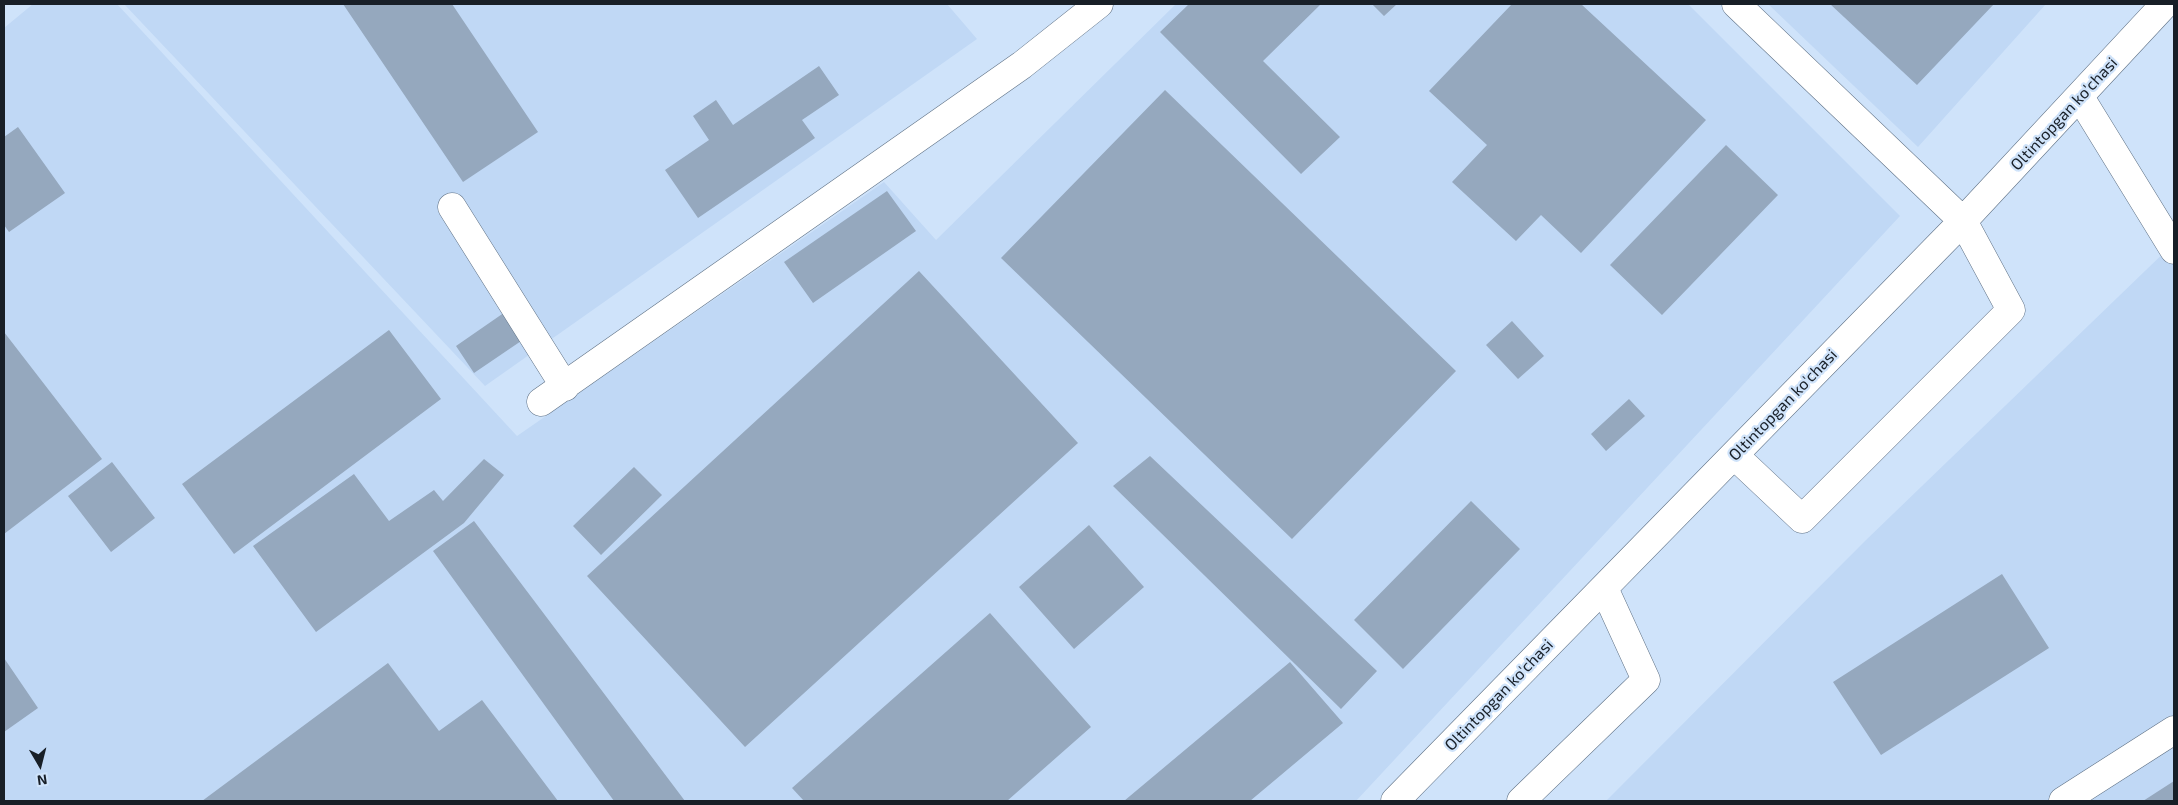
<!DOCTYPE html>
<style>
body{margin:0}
#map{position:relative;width:2178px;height:805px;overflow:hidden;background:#cfe3fa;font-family:"Exo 2",sans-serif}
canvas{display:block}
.frame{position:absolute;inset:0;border:5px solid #181f27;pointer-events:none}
.north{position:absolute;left:15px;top:740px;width:50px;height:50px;-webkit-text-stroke:4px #cfe3fa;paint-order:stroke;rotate:172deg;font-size:14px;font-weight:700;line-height:20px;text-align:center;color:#181f27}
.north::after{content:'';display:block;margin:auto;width:18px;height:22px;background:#181f27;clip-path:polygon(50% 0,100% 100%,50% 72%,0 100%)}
</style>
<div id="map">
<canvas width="2178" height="805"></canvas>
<div class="frame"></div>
<div class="north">N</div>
</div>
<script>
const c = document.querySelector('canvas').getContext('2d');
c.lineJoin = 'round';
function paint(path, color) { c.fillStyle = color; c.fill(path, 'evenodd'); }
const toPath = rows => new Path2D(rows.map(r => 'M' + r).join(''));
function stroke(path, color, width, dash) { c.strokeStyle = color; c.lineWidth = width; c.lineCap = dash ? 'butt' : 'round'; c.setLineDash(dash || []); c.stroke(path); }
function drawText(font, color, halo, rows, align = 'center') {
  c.font = font + ' "Exo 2",sans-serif'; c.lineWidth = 4.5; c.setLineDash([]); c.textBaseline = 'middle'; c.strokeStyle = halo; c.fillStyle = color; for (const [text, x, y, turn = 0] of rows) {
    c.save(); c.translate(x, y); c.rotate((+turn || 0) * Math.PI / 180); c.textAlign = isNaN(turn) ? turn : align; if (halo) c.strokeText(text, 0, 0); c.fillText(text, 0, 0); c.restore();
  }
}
const built = toPath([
 [33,4,117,4,517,436,884,182,936,240,1176,4,1688,4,1900,216,1356,801,4,801,4,28],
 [124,4,947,4,977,39,485,386],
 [1768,4,2046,4,1918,147],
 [2174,243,2174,801,1606,801,1866,540]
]);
const building = toPath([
 [343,4,452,4,538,132,463,182],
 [1189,4,1321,4,1263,61,1340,137,1301,174,1160,32],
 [1372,4,1397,4,1384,16],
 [1512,4,1581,4,1706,120,1581,253,1541,215,1516,241,1452,182,1487,145,1429,91],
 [1830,4,1994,4,1917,85],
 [819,66,839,95,802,120,815,138,698,218,665,170,709,140,693,116,716,100,733,125],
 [1165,90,1456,371,1292,539,1001,258],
 [18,127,65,193,9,232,4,225,4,137],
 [1726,145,1778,195,1662,315,1610,265],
 [887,191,916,231,813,303,784,262],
 [919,271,1078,443,745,747,587,576],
 [508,310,527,337,474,373,456,346],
 [1512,321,1544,356,1518,379,1486,345],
 [389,330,441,399,234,554,182,484],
 [4,332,102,459,4,534],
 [1629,399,1645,416,1606,451,1591,434],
 [1150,456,1377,671,1341,709,1113,486],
 [484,459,504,475,464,523,316,632,253,546,354,474,389,521,434,490,443,501],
 [112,462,155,518,111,552,68,496],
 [634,467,662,495,601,555,573,526],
 [1471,501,1520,549,1403,669,1354,620],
 [474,521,685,801,614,801,433,551],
 [1089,525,1144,587,1074,649,1019,587],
 [2002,574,2049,648,1881,755,1833,682],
 [990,613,1091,727,1007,801,804,801,792,788],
 [4,658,38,708,4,732],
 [1290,662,1343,723,1250,801,1124,801],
 [388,663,439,731,482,700,558,801,202,801],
 [2174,781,2174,801,2143,801]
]);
const minor = toPath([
 [2080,97,2174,250],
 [452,207,565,387],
 [541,402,1022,65,1099,4],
 [1734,455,1802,519,2011,310,1963,221,1736,4],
 [1395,801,1963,221,2165,4],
 [1521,801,1646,680,1604,588],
 [2063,801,2174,730]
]);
const streetNames = [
 ["Oltintopgan ko'chasi",2064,114,-47],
 ["Oltintopgan ko'chasi",1783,405,-46],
 ["Oltintopgan ko'chasi",1499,695,-46]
];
paint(built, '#c0d8f5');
paint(building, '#95a8be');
stroke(minor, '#5f7185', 29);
stroke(minor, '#fff', 28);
drawText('16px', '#181f27', '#cfe3fa', streetNames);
</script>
